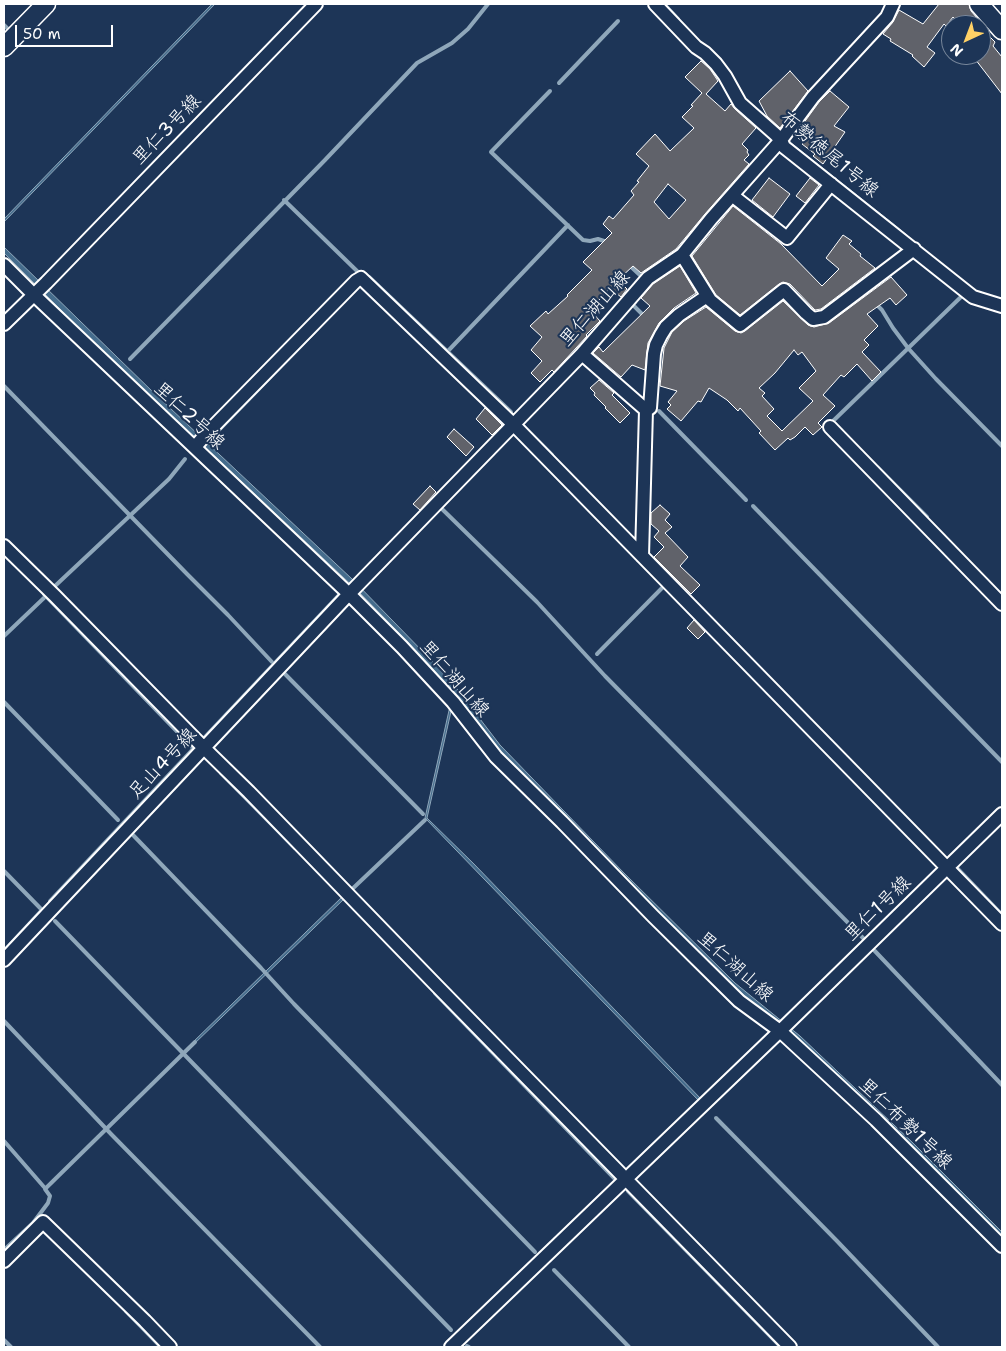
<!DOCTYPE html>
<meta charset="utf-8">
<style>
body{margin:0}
#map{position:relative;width:1006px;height:1351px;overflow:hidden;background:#1d3557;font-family:"Shantell Sans",sans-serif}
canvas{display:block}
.frame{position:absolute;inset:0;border:5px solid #fff;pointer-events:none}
.north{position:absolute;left:941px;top:15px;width:50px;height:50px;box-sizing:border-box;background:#1d3557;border:1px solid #77869a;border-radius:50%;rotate:223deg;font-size:14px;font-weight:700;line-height:20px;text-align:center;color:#fff}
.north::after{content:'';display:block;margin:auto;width:18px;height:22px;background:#ffd166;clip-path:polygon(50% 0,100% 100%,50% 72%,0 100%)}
.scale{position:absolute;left:15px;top:25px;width:98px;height:22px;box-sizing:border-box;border:2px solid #fff;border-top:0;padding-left:6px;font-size:15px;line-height:18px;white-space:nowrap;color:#fff;-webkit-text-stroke:4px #1d3557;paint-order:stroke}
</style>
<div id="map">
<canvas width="1006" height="1351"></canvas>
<div class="frame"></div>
<div class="north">N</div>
<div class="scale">50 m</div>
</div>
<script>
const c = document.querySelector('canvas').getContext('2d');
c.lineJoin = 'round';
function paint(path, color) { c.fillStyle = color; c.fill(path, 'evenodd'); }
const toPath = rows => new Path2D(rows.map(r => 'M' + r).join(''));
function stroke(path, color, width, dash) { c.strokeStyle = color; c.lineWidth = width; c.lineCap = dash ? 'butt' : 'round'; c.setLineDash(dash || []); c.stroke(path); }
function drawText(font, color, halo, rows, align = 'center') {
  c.font = font + ' "Shantell Sans","Klee One",sans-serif'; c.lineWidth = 4.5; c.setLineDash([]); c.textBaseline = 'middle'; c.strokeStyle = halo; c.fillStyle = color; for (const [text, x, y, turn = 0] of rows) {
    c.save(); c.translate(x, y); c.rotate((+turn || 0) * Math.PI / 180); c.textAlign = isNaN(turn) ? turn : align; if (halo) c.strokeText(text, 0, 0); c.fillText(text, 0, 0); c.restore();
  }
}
const water = toPath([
 [212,4,215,4,4,222,4,219,212,4],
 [790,142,896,226,965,284,984,295,1002,299,1002,301,983,297,964,286,789,144,790,142],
 [4,247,154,393,352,579,430,659,457,689,500,745,624,873,735,983,800,1036,913,1143,1002,1232,1002,1237,906,1142,790,1032,775,1019,754,1004,729,982,697,951,583,837,496,747,454,693,426,661,360,593,91,340,4,253,4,247],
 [450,706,452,707,427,818,474,864,702,1100,700,1102,425,818,450,706],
 [343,896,345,898,192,1046,191,1044,343,896]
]);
const stream = toPath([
 [664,4,678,19],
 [4,25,7,28],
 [559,83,618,21],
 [550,91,491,152,583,240,590,241,598,239,604,241,607,244],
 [284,200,357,271],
 [628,264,643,278],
 [369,277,511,412],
 [635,302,632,304,644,316],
 [875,303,882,310,893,328,908,348,936,379,1002,446],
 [448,351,568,225],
 [130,359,325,160,417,63,452,43,468,29,488,4],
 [4,386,187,574,228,615,272,662],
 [659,411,746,500],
 [831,423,963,295],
 [522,425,552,455],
 [211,438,318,328],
 [877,467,927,517],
 [753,506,1002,762],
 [441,508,537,602,605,676,865,940],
 [55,586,169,479,185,459],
 [44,594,193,748],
 [4,636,46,596],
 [597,654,662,588],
 [285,674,423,814],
 [4,702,118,820],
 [203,739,339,595],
 [221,773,295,848],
 [133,835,261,968,294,1004,535,1252],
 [957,868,1002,915],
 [4,871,42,910],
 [348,893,425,820],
 [50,901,193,749],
 [55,921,451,1330],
 [872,948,1002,1085],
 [4,951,41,911],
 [435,993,614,1178],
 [4,1021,111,1134,320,1347],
 [716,1118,837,1241,938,1347],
 [4,1141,44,1187],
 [628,1191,781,1347],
 [4,1250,33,1223,48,1203,50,1196,45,1189,195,1042],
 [554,1270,629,1347],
 [126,1311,161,1347],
 [4,1340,11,1347],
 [467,1346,469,1347]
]);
const building = toPath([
 [939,4,969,4,971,11,983,25,960,25,953,17,946,26,944,24,927,47,935,53,924,67,912,56,913,55,890,41,891,39,883,34,893,22,899,10,923,24,939,4],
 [981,28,995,42,993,46,1002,57,1002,94,972,55,981,55,981,28],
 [701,61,710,69,718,81,706,94,725,111,731,104,735,109,756,128,742,144,748,150,747,152,749,155,744,160,749,164,705,214,676,249,641,273,633,266,619,279,622,282,621,283,627,289,621,297,610,288,590,310,600,321,586,335,587,336,554,372,552,370,540,382,531,373,542,361,531,350,542,337,530,326,546,311,548,314,568,296,567,295,592,270,583,262,612,233,603,224,609,216,613,219,634,195,631,191,639,182,637,181,649,166,636,154,655,134,670,151,694,128,682,117,693,106,691,105,702,93,685,77,701,61],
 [668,184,686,200,669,219,654,202,668,184],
 [790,71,808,91,780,128,767,116,759,101,790,71],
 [830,91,849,107,834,126,845,132,823,164,813,156,815,154,802,144,803,143,795,135,819,102,830,91],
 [769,178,790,194,773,217,752,200,769,178],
 [810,178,819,185,805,203,796,196,810,178],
 [733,206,781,244,822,286,839,269,826,258,843,235,852,241,849,244,861,254,860,256,875,268,821,309,815,310,790,284,783,282,779,284,740,315,716,295,692,256,733,206],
 [680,266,696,293,674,308,659,323,648,343,645,370,632,365,621,377,593,353,599,347,603,352,650,306,641,298,653,284,680,266],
 [891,277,907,295,896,305,890,298,867,314,878,326,864,340,869,345,862,352,881,372,872,381,857,364,844,377,841,375,823,395,835,406,818,423,822,427,813,435,805,427,795,437,790,440,788,438,775,450,759,433,761,431,740,408,738,411,727,400,709,388,701,402,698,401,681,421,667,409,671,405,668,402,677,391,660,386,664,348,672,332,684,321,706,307,735,331,741,333,745,331,783,301,808,325,814,327,829,323,891,277],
 [794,350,798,355,802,352,816,371,799,388,813,401,782,431,767,416,774,409,762,396,765,393,759,388,775,373,794,350],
 [599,380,614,393,612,395,630,413,620,423,605,408,606,407,594,395,595,393,590,388,599,380],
 [485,408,502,425,492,435,476,419,485,408],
 [454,429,474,447,466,456,447,437,454,429],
 [430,486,436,492,420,510,413,504,430,486],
 [660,505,670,514,665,520,672,527,665,533,688,557,680,566,700,585,691,594,654,557,664,547,654,537,659,531,651,524,651,513,660,505],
 [694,620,705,632,698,639,687,628,694,620]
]);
const street = toPath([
 [655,4,696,47,705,53,716,64,725,76,740,103,775,134,781,140,784,147,973,297,1002,306],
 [893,4,887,17,813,97,781,140,711,219,682,255,648,278,582,354,349,594,402,647,453,702,496,757,562,822,653,916,739,1001,780,1031,876,1120,1002,1246],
 [733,196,787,238,831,184],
 [682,255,710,300,740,325,784,290,806,313,813,319,824,317,914,249],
 [4,265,33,294,349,594,4,960],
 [4,324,46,283,316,4],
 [582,354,646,410,650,408,654,354,656,345,661,335,666,327,679,315,707,296],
 [830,427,1002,604],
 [195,447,207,433,356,281,361,278,513,424,1002,924],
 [4,546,55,596,204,748,249,792,436,985,790,1347],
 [642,556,646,410],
 [4,1261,43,1222,145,1321,170,1347],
 [451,1347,780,1031,1002,814]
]);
const secondary = toPath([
 [979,4,1002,30],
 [4,47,46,4]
]);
const streetNames = [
 ["里仁3号線",167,130,-46],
 ["布勢徳尾1号線",829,155,40],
 ["里仁湖山線",595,309,-48],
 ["里仁2号線",189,416,43],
 ["里仁湖山線",454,679,49],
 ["足山4号線",163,764,-47],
 ["里仁1号線",878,909,-44],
 ["里仁湖山線",735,967,42],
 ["里仁布勢1号線",905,1124,44]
];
paint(water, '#456c8c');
stroke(water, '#8fa7ba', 1);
stroke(stream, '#8fa7ba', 4);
paint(building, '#60626a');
stroke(building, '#fff', 1);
stroke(street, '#fff', 16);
stroke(secondary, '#fff', 21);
stroke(street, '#1d3557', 12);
stroke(secondary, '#1d3557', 18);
drawText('19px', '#fff', '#1d3557', streetNames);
</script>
